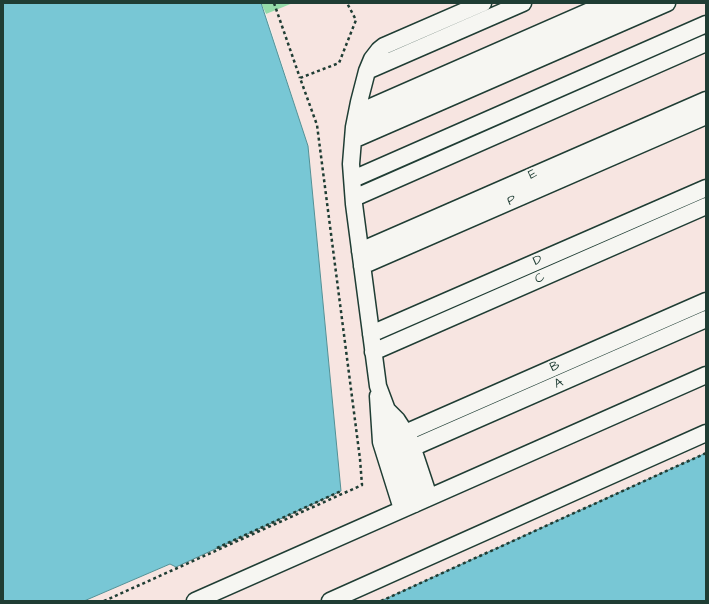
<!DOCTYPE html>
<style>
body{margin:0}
#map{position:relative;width:709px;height:604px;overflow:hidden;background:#f6f6f2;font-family:"Architects Daughter",sans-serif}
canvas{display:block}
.frame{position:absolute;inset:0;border:4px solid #1f3d34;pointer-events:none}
</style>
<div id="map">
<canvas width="709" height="604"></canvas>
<div class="frame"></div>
</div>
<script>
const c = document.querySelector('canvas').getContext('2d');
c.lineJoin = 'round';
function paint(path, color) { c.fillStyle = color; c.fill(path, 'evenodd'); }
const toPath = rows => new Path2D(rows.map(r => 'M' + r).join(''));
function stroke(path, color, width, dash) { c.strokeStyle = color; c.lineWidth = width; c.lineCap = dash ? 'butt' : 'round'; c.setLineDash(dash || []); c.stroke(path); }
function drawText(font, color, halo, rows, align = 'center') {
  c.font = font + ' "Architects Daughter",sans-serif'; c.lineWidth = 4; c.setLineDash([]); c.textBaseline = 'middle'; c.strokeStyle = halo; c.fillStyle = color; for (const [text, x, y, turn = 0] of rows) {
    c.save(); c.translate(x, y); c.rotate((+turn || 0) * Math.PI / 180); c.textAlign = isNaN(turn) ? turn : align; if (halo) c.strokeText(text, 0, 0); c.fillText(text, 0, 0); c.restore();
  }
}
const built = toPath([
 [293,3,706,3,706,453,381,601,84,601,341,491,308,146,266,14]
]);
const green = toPath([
 [261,3,293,3,266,14]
]);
const water = toPath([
 [3,3,261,3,308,146,341,491,176,567,170,564,84,601,3,601,3,3],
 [706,453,706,601,381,601,706,453]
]);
const path = toPath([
 [274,3,300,78],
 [217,548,341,491],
 [104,601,362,485,360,459,317,125,300,78,339,63,356,20,347,3],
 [381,601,706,453]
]);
const minor = toPath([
 [367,71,523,3],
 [357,113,608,3],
 [354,127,638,3],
 [353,140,667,3],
 [353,179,706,24],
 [354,198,706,43],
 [360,251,706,100],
 [362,266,706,116],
 [371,334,706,188],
 [373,352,706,206],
 [378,396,381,442,402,509],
 [388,415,415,504],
 [405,433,706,301],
 [412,448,706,319],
 [429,497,410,440,397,420,387,410,378,386,354,204,351,164,354,127,359,102,367,71,372,59,379,50,384,46,483,3],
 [195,601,706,375],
 [330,601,706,433]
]);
const streetNames = [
 ["E",533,175,-24],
 ["P",512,201,-24],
 ["D",538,261,-24],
 ["C",540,279,-24],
 ["B",555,367,-24],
 ["A",559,384,-24]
];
paint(built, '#f7e5e1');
paint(green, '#95dba9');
paint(water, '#78c7d5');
stroke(water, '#549095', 1);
stroke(minor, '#1f3d34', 19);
stroke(path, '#1f3d34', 2.5, [3, 3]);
stroke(minor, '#f6f6f2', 16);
drawText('13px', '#1f3d34', '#f6f6f2', streetNames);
</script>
